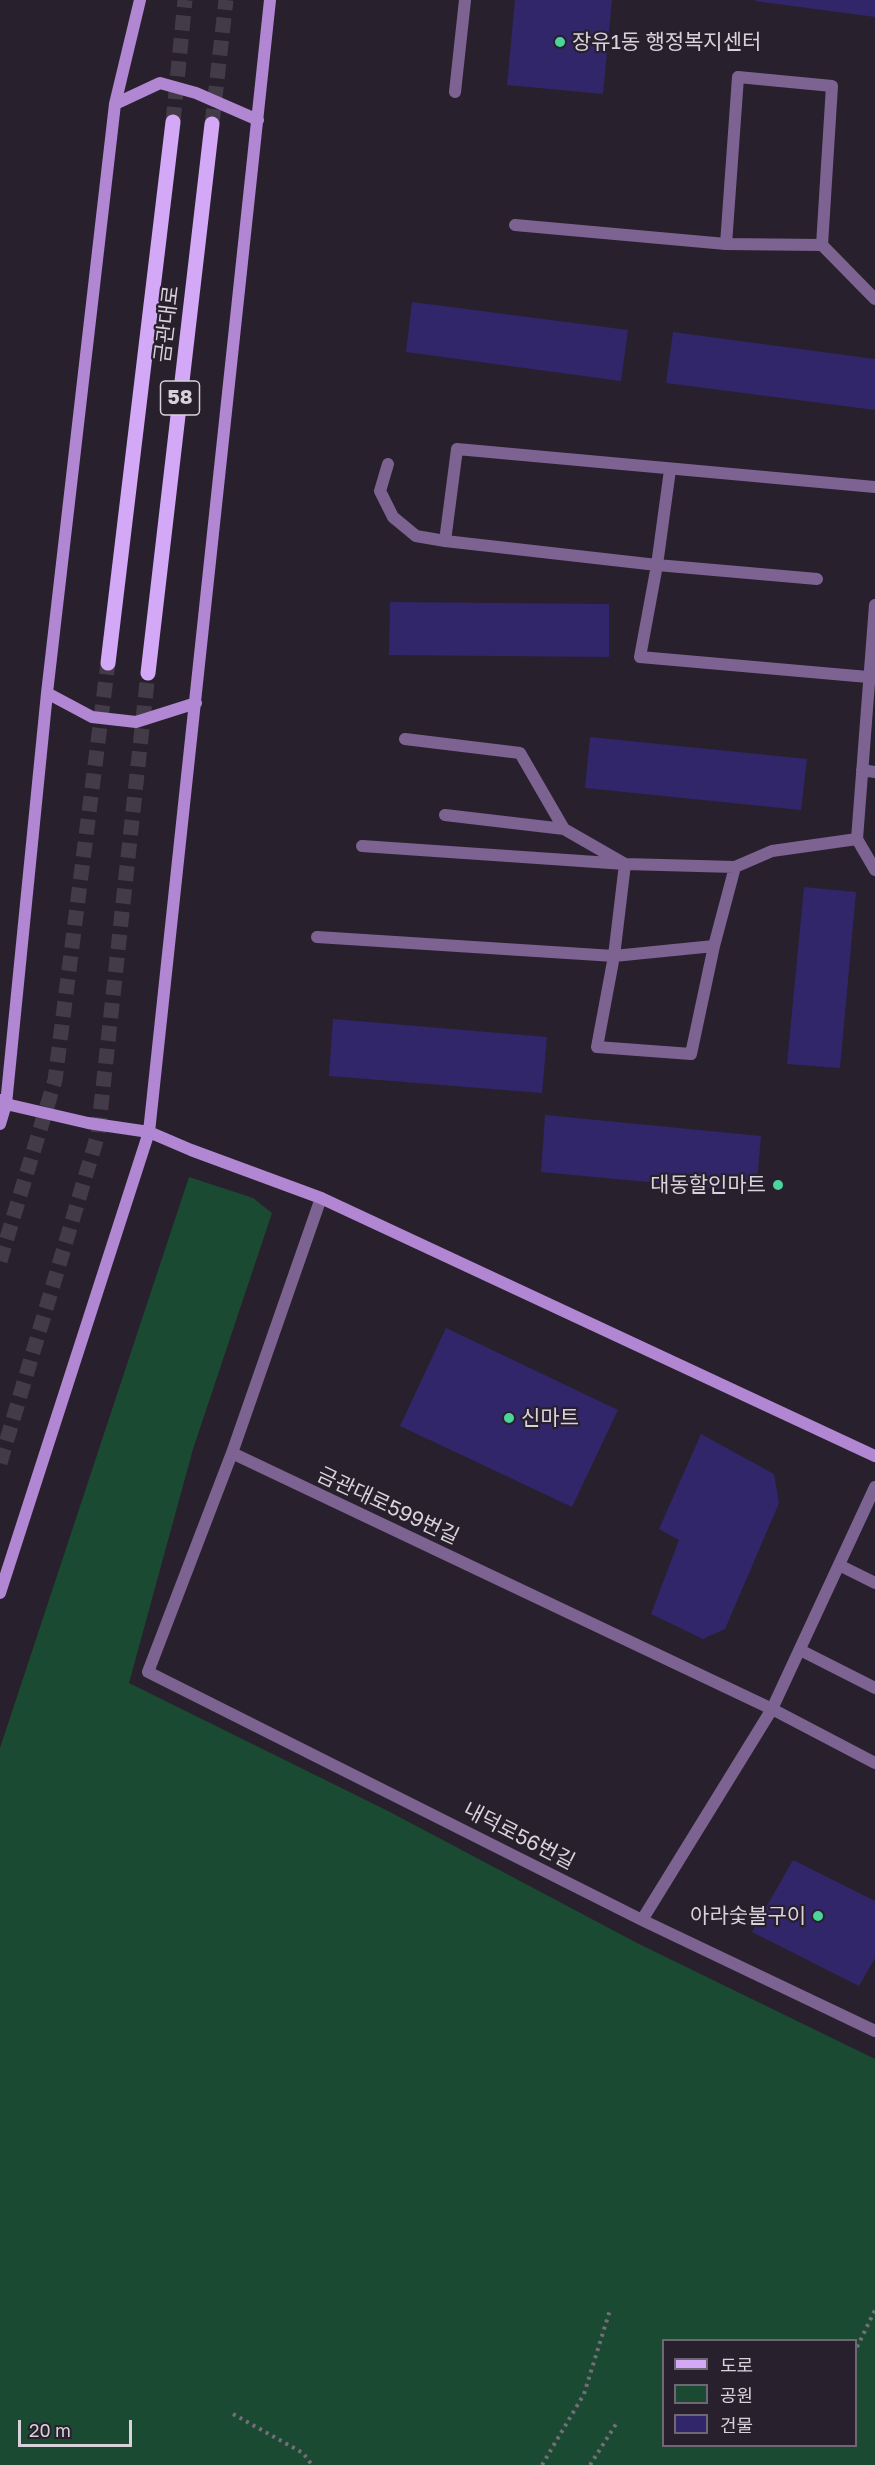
<!DOCTYPE html>
<meta charset="utf-8">
<style>
body{margin:0}
#map{position:relative;width:875px;height:2465px;overflow:hidden;background:#29202d;font-family:"Golos Text","Noto Sans KR",sans-serif}
canvas{display:block}
.legend{position:absolute;left:662px;top:2339px;width:195px;height:108px;box-sizing:border-box;background:#29202d;border:2px solid #6f6773;margin:0;padding:8px 10px;list-style:none;font-size:18px;color:#d8d2db}
.legend li{display:flex;align-items:center;gap:12px;height:30px}
.legend b{width:30px;border:2px solid #6f6773}
.scale{position:absolute;left:18px;top:2420px;width:114px;height:27px;box-sizing:border-box;border:3px solid #d8d2db;border-top:0;padding-left:8px;font-size:18px;line-height:21px;white-space:nowrap;color:#d8d2db;-webkit-text-stroke:4px #29202d;paint-order:stroke}
</style>
<div id="map">
<canvas width="875" height="2465"></canvas>
<ul class="legend">
<li><b style="height:8px;background:#d3a8f6"></b>도로</li>
<li><b style="height:16px;background:#1a4a32"></b>공원</li>
<li><b style="height:16px;background:#312669"></b>건물</li>
</ul>
<div class="scale">20 m</div>
</div>
<script>
const c = document.querySelector('canvas').getContext('2d');
c.lineJoin = 'round';
function paint(path, color) { c.fillStyle = color; c.fill(path, 'evenodd'); }
const toPath = rows => new Path2D(rows.map(r => 'M' + r).join(''));
function stroke(path, color, width, dash) { c.strokeStyle = color; c.lineWidth = width; c.lineCap = dash ? 'butt' : 'round'; c.setLineDash(dash || []); c.stroke(path); }
function drawText(font, color, halo, rows, align = 'center') {
  c.font = font + ' "Golos Text","Noto Sans KR",sans-serif'; c.lineWidth = 4.5; c.setLineDash([]); c.textBaseline = 'middle'; c.strokeStyle = halo; c.fillStyle = color; for (const [text, x, y, turn = 0] of rows) {
    c.save(); c.translate(x, y); c.rotate((+turn || 0) * Math.PI / 180); c.textAlign = isNaN(turn) ? turn : align; if (halo) c.strokeText(text, 0, 0); c.fillText(text, 0, 0); c.restore();
  }
}
const green = toPath([
 [189,1177,253,1198,272,1213,193,1449,129,1683,390,1812,637,1943,875,2059,875,2465,0,2465,0,1748],
 [664,2340,856,2340,856,2446,664,2446]
]);
const building = toPath([
 [515,0,612,0,603,94,507,85],
 [755,0,875,0,875,17,755,1],
 [412,302,628,330,621,381,406,352],
 [673,332,875,359,875,410,666,383],
 [390,602,609,604,609,657,389,655],
 [590,737,807,759,801,810,585,788],
 [804,887,856,892,840,1068,787,1064],
 [333,1019,547,1037,542,1093,329,1076],
 [545,1115,761,1136,756,1192,541,1172],
 [446,1328,618,1410,572,1507,400,1426],
 [701,1434,774,1474,779,1503,725,1629,703,1639,651,1614,679,1540,659,1529],
 [793,1860,875,1901,875,1958,859,1986,752,1932]
]);
const primaryTunnel = toPath([
 [173,122,185,0],
 [212,124,226,0],
 [0,1261,55,1080,108,663],
 [0,1463,98,1134,148,673]
]);
const path = toPath([
 [857,2347,875,2310],
 [233,2414,303,2453,312,2465],
 [542,2465,584,2394,610,2310],
 [590,2465,618,2421]
]);
const lane = toPath([
 [455,92,465,0],
 [515,225,726,244,822,245,875,299],
 [726,244,738,77,832,86,822,245],
 [388,464,380,491,393,517,416,536,445,541],
 [670,470,657,565,445,541,457,449,875,487],
 [817,579,657,565,640,657,868,677],
 [405,739,520,753,564,829,625,864,614,956,597,1047,691,1054,714,946],
 [862,770,875,772],
 [445,815,564,829],
 [857,839,875,605],
 [362,846,625,864,735,867],
 [317,937,614,956,714,946,735,867,772,851,857,839,875,870],
 [843,1567,875,1583],
 [804,1652,875,1688]
]);
const street = toPath([
 [321,1198,232,1453,148,1672,642,1920,875,2031],
 [232,1453,772,1709,875,1763],
 [642,1920,772,1709,875,1487]
]);
const secondary = toPath([
 [115,104,160,83,196,93,258,120],
 [47,693,92,717,136,722,196,703],
 [1,1100,6,1104,88,1123,149,1132,191,1150,321,1198,875,1456],
 [0,1124,6,1104,47,693,115,104,140,0],
 [0,1593,149,1132,270,0]
]);
const primary = toPath([
 [108,663,173,122],
 [148,673,212,124]
]);
const markers = [
 [560,42,6,"#4bd49b"],
 [778,1185,6,"#4bd49b"],
 [509,1418,6,"#4bd49b"],
 [818,1916,6,"#4bd49b"]
];
const shields = [
 [180,398,39]
];
const shieldNames = [
 ["58",180,398]
];
const poiNames = [
 ["장유1동 행정복지센터",572,42],
 ["대동할인마트",766,1185,"right"],
 ["신마트",521,1418],
 ["아라숯불구이",806,1916,"right"]
];
const streetNames = [
 ["금관대로",167,324,-83],
 ["금관대로599번길",388,1506,25],
 ["내덕로56번길",519,1836,27]
];
paint(green, '#1a4a32');
paint(building, '#312669');
stroke(primaryTunnel, '#433b47', 15, [15, 8]);
stroke(path, '#756d79', 4, [3, 4.5]);
stroke(lane, '#7d6392', 12);
stroke(street, '#7d6392', 12);
stroke(secondary, '#b186d2', 12);
stroke(primary, '#d3a8f6', 15);
for (const [x, y, r, color] of markers) { const dot = new Path2D(); dot.arc(x, y, r, 0, 2 * Math.PI); c.fillStyle = color; c.fill(dot); stroke(dot, '#29202d', 2); }
for (const [x, y, w] of shields) { const box = new Path2D(); box.roundRect(x - w / 2, y - 17, w, 34, 4.5); c.fillStyle = '#29202d'; c.fill(box); stroke(box, '#d8d2db', 1.5); }
drawText('bold 20px', '#d8d2db', null, shieldNames);
drawText('21px', '#d8d2db', '#29202d', poiNames, 'left');
drawText('21px', '#d8d2db', '#29202d', streetNames);
</script>
